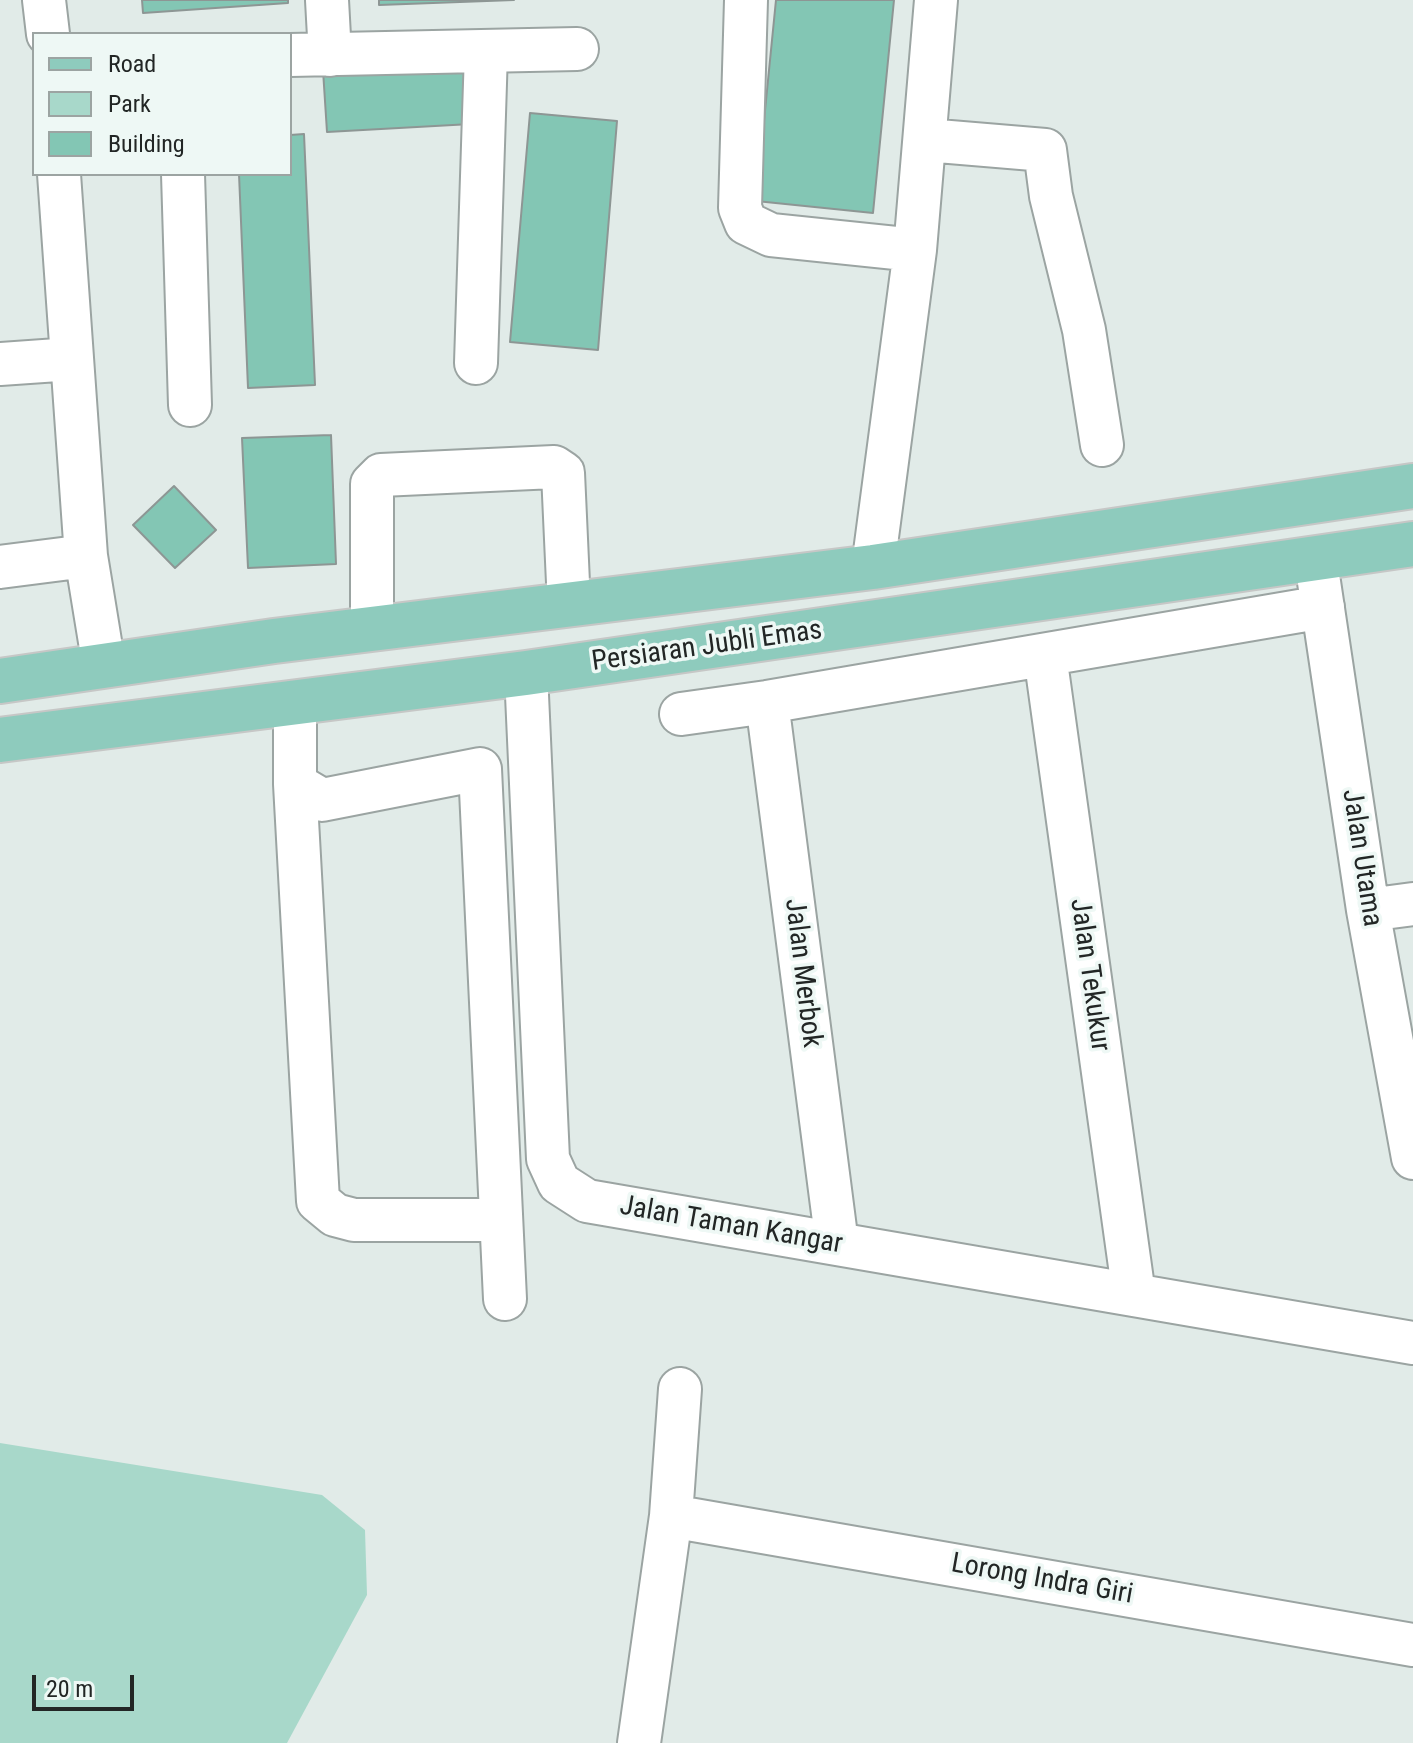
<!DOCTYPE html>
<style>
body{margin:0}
#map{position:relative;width:1413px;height:1743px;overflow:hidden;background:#e1ebe8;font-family:"Roboto Condensed",sans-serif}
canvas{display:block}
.legend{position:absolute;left:32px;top:32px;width:260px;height:144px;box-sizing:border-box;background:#eef8f5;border:2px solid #9ca4a2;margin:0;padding:10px 14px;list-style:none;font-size:24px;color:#222625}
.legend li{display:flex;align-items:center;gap:16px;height:40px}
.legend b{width:40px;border:2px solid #9ca4a2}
.scale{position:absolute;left:32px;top:1675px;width:102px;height:36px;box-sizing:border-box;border:4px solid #222625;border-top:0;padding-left:10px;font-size:24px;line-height:28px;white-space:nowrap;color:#222625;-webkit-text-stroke:6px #eef8f5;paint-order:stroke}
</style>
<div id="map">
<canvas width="1413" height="1743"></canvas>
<ul class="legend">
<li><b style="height:10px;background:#8ecbbd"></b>Road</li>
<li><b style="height:22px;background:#a8d8ca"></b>Park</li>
<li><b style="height:22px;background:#83c6b4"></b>Building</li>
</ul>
<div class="scale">20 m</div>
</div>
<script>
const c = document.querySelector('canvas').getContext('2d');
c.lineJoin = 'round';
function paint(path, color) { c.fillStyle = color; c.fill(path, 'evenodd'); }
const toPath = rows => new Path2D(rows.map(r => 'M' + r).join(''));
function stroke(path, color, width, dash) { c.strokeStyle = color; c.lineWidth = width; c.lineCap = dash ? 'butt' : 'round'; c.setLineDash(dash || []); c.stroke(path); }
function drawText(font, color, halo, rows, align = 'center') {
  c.font = font + ' "Roboto Condensed",sans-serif'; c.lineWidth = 7; c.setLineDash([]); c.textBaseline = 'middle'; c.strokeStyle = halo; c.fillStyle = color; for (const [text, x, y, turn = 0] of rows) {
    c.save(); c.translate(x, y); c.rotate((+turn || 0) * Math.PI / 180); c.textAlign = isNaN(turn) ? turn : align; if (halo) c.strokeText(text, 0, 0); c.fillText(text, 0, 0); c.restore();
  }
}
const green = toPath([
 [0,1443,322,1495,365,1530,367,1595,287,1743,0,1743]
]);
const building = toPath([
 [142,0,288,0,288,3,143,13,142,0],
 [379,0,514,0,379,5,379,0],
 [776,0,894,0,873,213,756,201,776,0],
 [467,62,471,124,327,132,323,70,467,62],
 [530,113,617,121,598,350,510,342,530,113],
 [304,134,315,385,248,388,239,174,290,174,290,135,304,134],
 [331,435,336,564,248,568,242,438,331,435],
 [174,486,216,530,175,568,133,525,174,486]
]);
const minor = toPath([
 [44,0,48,34],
 [327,0,330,55],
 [746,0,740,208,746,223,771,235,915,250],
 [290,55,577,49],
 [926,140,1045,150,1051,196,1084,330,1102,445],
 [59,174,86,556,104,666],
 [183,174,190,405],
 [476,363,486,52],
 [0,364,72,359],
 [0,567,86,556],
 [873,567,915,250,936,0],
 [1319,582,1368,910,1413,1158],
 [372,629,372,484,381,475,554,467,563,473,569,605],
 [1045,655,1134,1295],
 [526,673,548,1159,559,1183,587,1201,1413,1343],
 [767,702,837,1244],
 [295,704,295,784,322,800,480,769,505,1299],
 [681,714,767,702,1323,607],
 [295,784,318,1201,335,1215,354,1220,501,1220],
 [1368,910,1413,904],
 [671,1516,1413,1645],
 [639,1743,671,1516,680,1389]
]);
const major = toPath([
 [0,681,274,641,873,567,1413,486],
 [0,740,526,673,1413,544]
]);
const streetNames = [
 ["Persiaran Jubli Emas",707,647,-8],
 ["Jalan Utama",1361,858,81],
 ["Jalan Merbok",802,973,83],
 ["Jalan Tekukur",1089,975,82],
 ["Jalan Taman Kangar",731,1226,10],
 ["Lorong Indra Giri",1042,1580,10]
];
paint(green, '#a8d8ca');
paint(building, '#83c6b4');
stroke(building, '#8d9694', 2);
stroke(minor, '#9ba4a2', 46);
stroke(major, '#c6c7c6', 48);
stroke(minor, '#fff', 42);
stroke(major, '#8ecbbd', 44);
drawText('28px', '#222625', '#eef8f5', streetNames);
</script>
